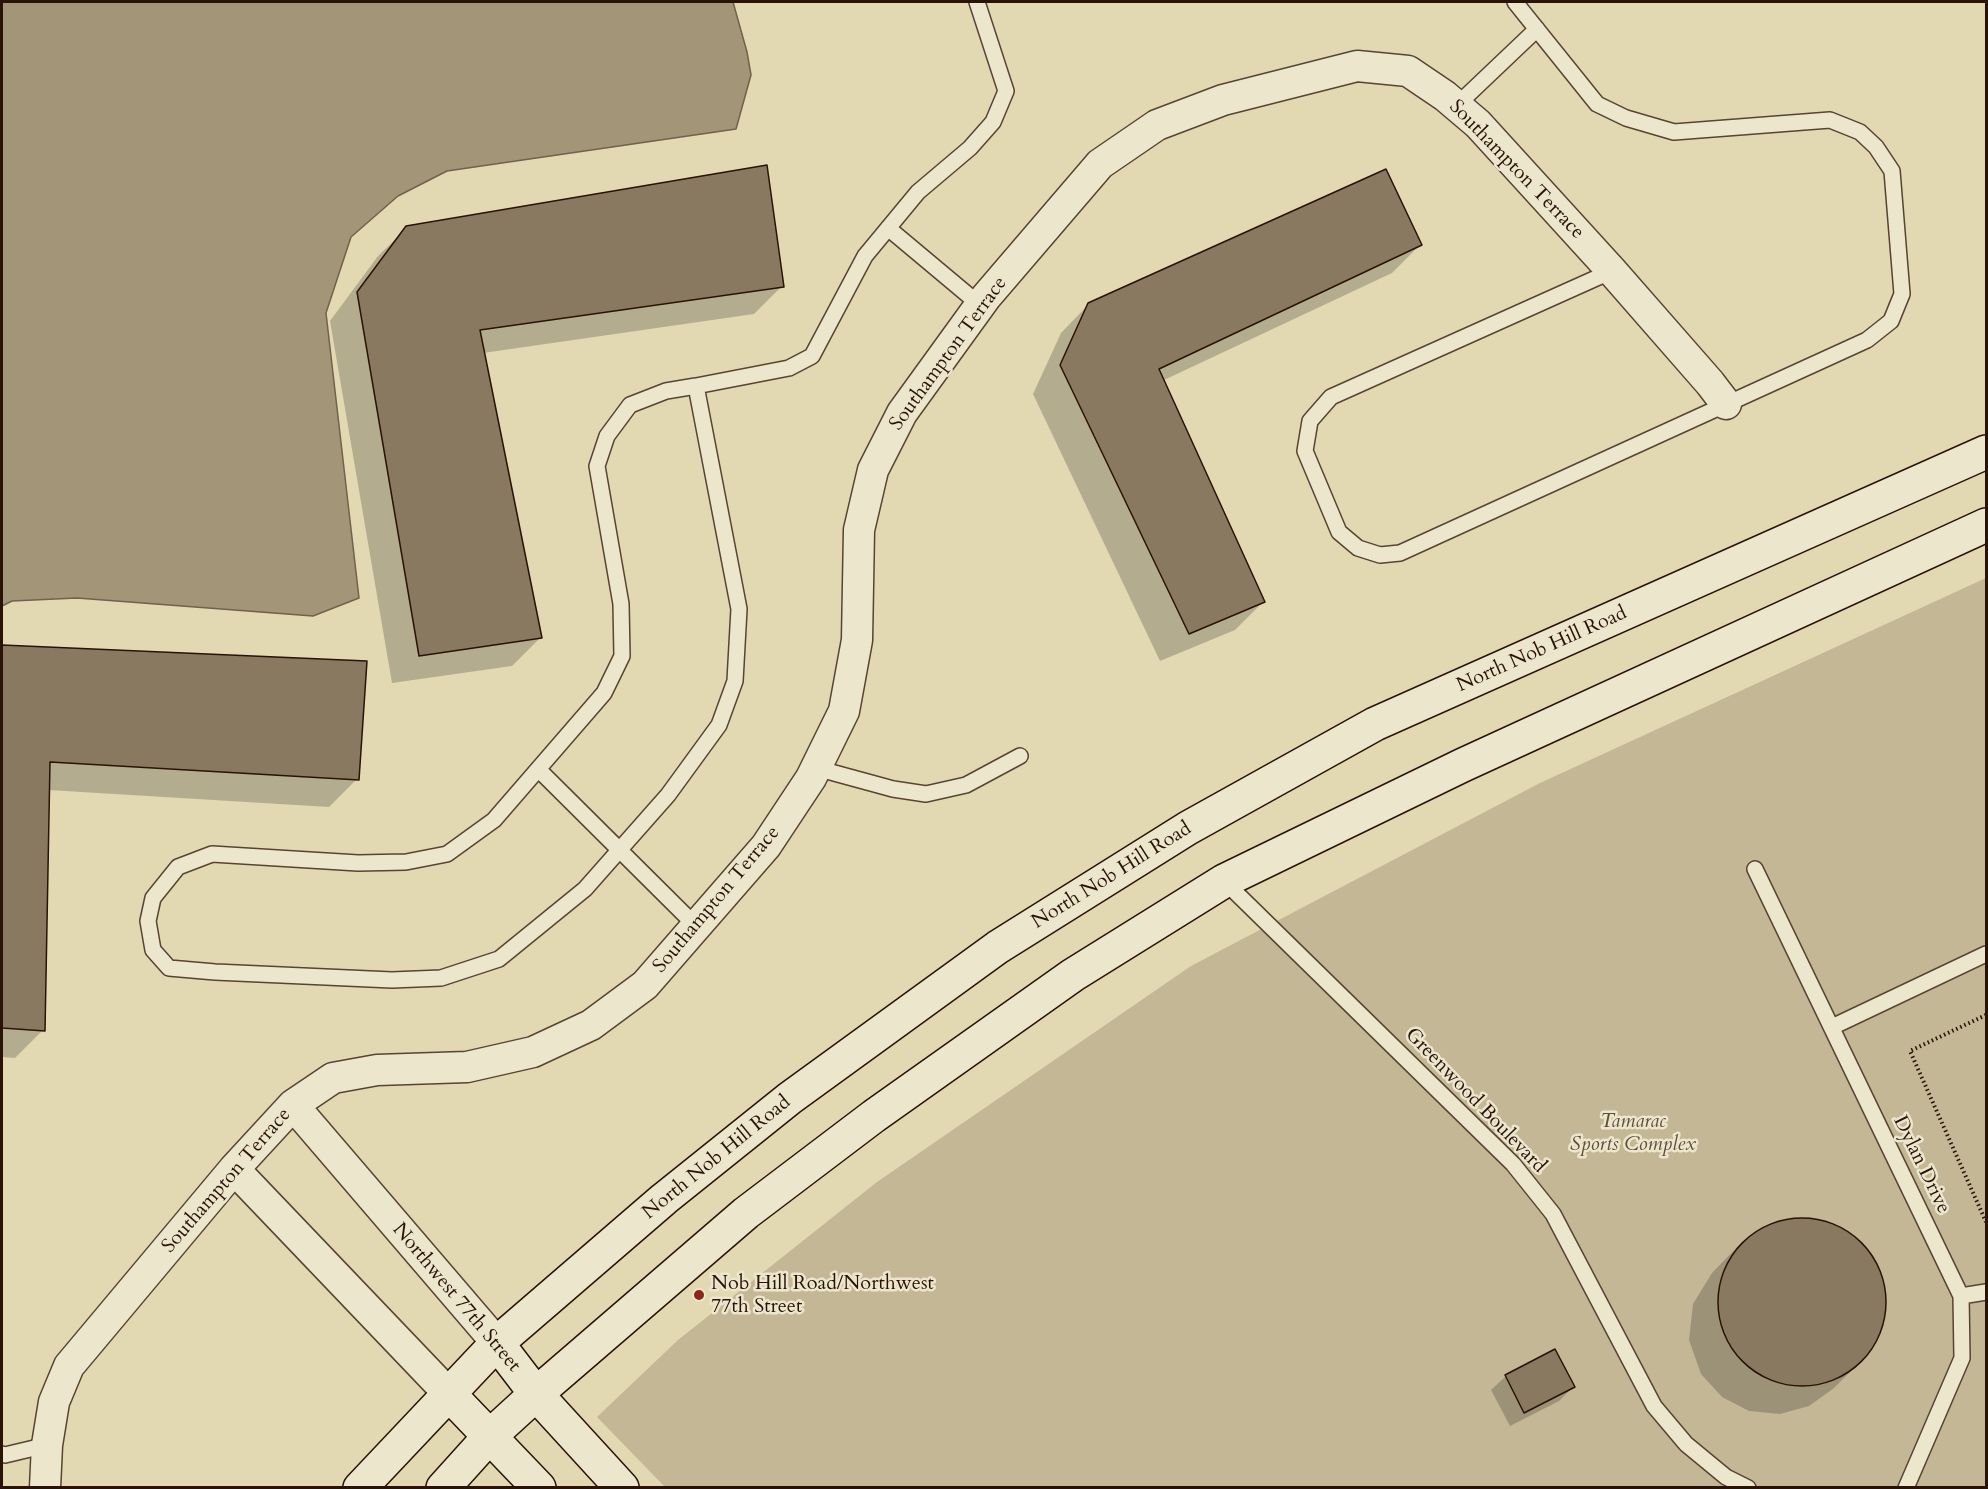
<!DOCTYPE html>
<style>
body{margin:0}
#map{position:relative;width:1988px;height:1489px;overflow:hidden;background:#e2d8b2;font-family:Cardo,serif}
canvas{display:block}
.frame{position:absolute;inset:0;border:3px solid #291307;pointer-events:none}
</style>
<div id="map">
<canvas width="1988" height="1489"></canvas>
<div class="frame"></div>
</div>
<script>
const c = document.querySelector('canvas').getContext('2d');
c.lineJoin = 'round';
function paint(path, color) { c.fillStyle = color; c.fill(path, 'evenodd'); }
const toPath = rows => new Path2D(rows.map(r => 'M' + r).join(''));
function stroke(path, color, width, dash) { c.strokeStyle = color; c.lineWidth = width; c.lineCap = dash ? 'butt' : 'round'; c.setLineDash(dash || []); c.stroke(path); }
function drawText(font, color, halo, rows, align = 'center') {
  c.font = font + ' Cardo,serif'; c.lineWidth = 5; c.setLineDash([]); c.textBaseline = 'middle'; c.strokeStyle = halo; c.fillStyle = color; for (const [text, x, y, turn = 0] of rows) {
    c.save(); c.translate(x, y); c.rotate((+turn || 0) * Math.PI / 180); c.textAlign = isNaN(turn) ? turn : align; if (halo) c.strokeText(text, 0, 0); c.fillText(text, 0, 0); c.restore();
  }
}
const green = toPath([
 [1986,578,1986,1487,665,1487,597,1417,678,1340,877,1182,1191,966,1540,783]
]);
const water = toPath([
 [2,2,733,2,747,52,751,75,736,129,447,171,398,196,351,237,326,313,359,598,313,616,77,598,12,601,2,606,2,2]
]);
const shadow = toPath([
 [407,228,782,286,754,314,483,353,540,638,512,666,392,683,330,321,378,256],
 [1420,245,1392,273,1162,381,1263,602,1235,630,1160,661,1033,394,1061,333,1089,304],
 [2,646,366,663,357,779,329,807,48,790,43,1030,15,1058,2,1057],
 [1806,1218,1841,1228,1865,1247,1880,1274,1885,1304,1879,1334,1863,1359,1834,1388,1809,1406,1780,1414,1749,1411,1722,1397,1701,1374,1689,1340,1693,1304,1712,1273,1740,1244,1770,1224],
 [1555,1351,1573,1387,1559,1401,1510,1426,1491,1390,1506,1376]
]);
const building = toPath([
 [767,165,784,287,480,330,542,638,419,656,357,292,406,226,767,165],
 [1386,169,1422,245,1159,369,1265,602,1189,634,1060,365,1088,303,1386,169],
 [2,645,367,661,359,780,50,762,45,1031,2,1028,2,645],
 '1718 1302a84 84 0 1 1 168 0a84 84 0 1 1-168 0Z',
 [1555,1349,1575,1387,1524,1413,1505,1375,1555,1349]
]);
const path = toPath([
 [1986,1015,1910,1051,1986,1222]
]);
const lane = toPath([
 [1515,2,1597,104,1626,118,1674,132,1830,120,1860,132,1876,147,1892,171,1902,294,1891,321,1867,340,1400,553,1380,555,1358,548,1339,532,1305,451,1310,421,1331,397,1612,271],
 [1456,106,1537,29],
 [888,228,980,305],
 [696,386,739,609,735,681,719,725,668,795,585,889,499,959,441,978,392,980,215,972,169,968,153,950,148,921,153,898,178,867,212,854,358,863,406,862,447,854,494,820,604,693,622,656,621,604,597,466,607,436,630,405,666,391,696,386,789,368,812,356,865,256,918,192,970,148,993,122,1006,91,977,2],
 [816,768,893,789,926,794,966,785,1020,756],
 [538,769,696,926],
 [1755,869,1961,1296,1962,1358,1906,1488],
 [1224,881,1513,1164,1553,1214,1654,1406,1686,1444,1726,1477,1748,1488],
 [1832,1027,1986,954],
 [1961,1296,1986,1292],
 [2,1454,5,1455,47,1445]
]);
const street = toPath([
 [293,1105,497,1343],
 [234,1169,448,1393],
 [45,1488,47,1445,54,1402,69,1366,234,1169,293,1105,333,1078,377,1070,467,1067,533,1052,591,1025,645,985,766,846,811,778,844,711,857,640,859,530,873,470,902,413,986,297,1100,164,1157,125,1223,100,1357,66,1408,71,1445,96,1478,124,1612,271,1710,383,1726,404]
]);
const secondary = toPath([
 [497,1343,536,1394,622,1488],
 [448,1393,539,1488],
 [360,1488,497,1343,664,1199,790,1098,998,947,1188,828,1375,724,1986,452],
 [443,1488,489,1437,536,1394,746,1213,874,1116,1073,975,1224,881,1463,765,1986,525]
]);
const markers = [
 [699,1295,6,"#8f2418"]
];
const streetNames = [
 ["Southampton Terrace",1516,170,46],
 ["Southampton Terrace",949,354,-54],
 ["North Nob Hill Road",1542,650,-24],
 ["North Nob Hill Road",1112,876,-32],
 ["Southampton Terrace",717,900,-50],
 ["Greenwood Boulevard",1475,1101,46],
 ["North Nob Hill Road",717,1158,-39],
 ["Dylan Drive",1921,1165,64],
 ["Southampton Terrace",227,1181,-49],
 ["Northwest 77th Street",456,1298,50]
];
const parkNames = [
 ["Tamarac",1633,1122],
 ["Sports Complex",1633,1145]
];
const poiNames = [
 ["Nob Hill Road/Northwest",711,1284],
 ["77th Street",711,1307]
];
paint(green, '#c3b795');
paint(water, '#a39578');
stroke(water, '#72614b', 1.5);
paint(shadow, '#0003');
paint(building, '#897960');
stroke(building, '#291307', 1.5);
stroke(lane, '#574432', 18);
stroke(street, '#574432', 33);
stroke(secondary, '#291307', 36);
stroke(path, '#291307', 4, [1.5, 3]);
stroke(lane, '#ece6cd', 15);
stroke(street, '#ece6cd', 30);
stroke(secondary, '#ece6cd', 33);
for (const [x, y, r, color] of markers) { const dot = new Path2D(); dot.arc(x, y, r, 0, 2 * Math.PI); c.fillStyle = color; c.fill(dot); stroke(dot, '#ece6cd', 2); }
drawText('20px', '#291307', '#ece6cd', streetNames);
drawText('italic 20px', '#5f4c39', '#ece6cd', parkNames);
drawText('20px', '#291307', '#ece6cd', poiNames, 'left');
</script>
